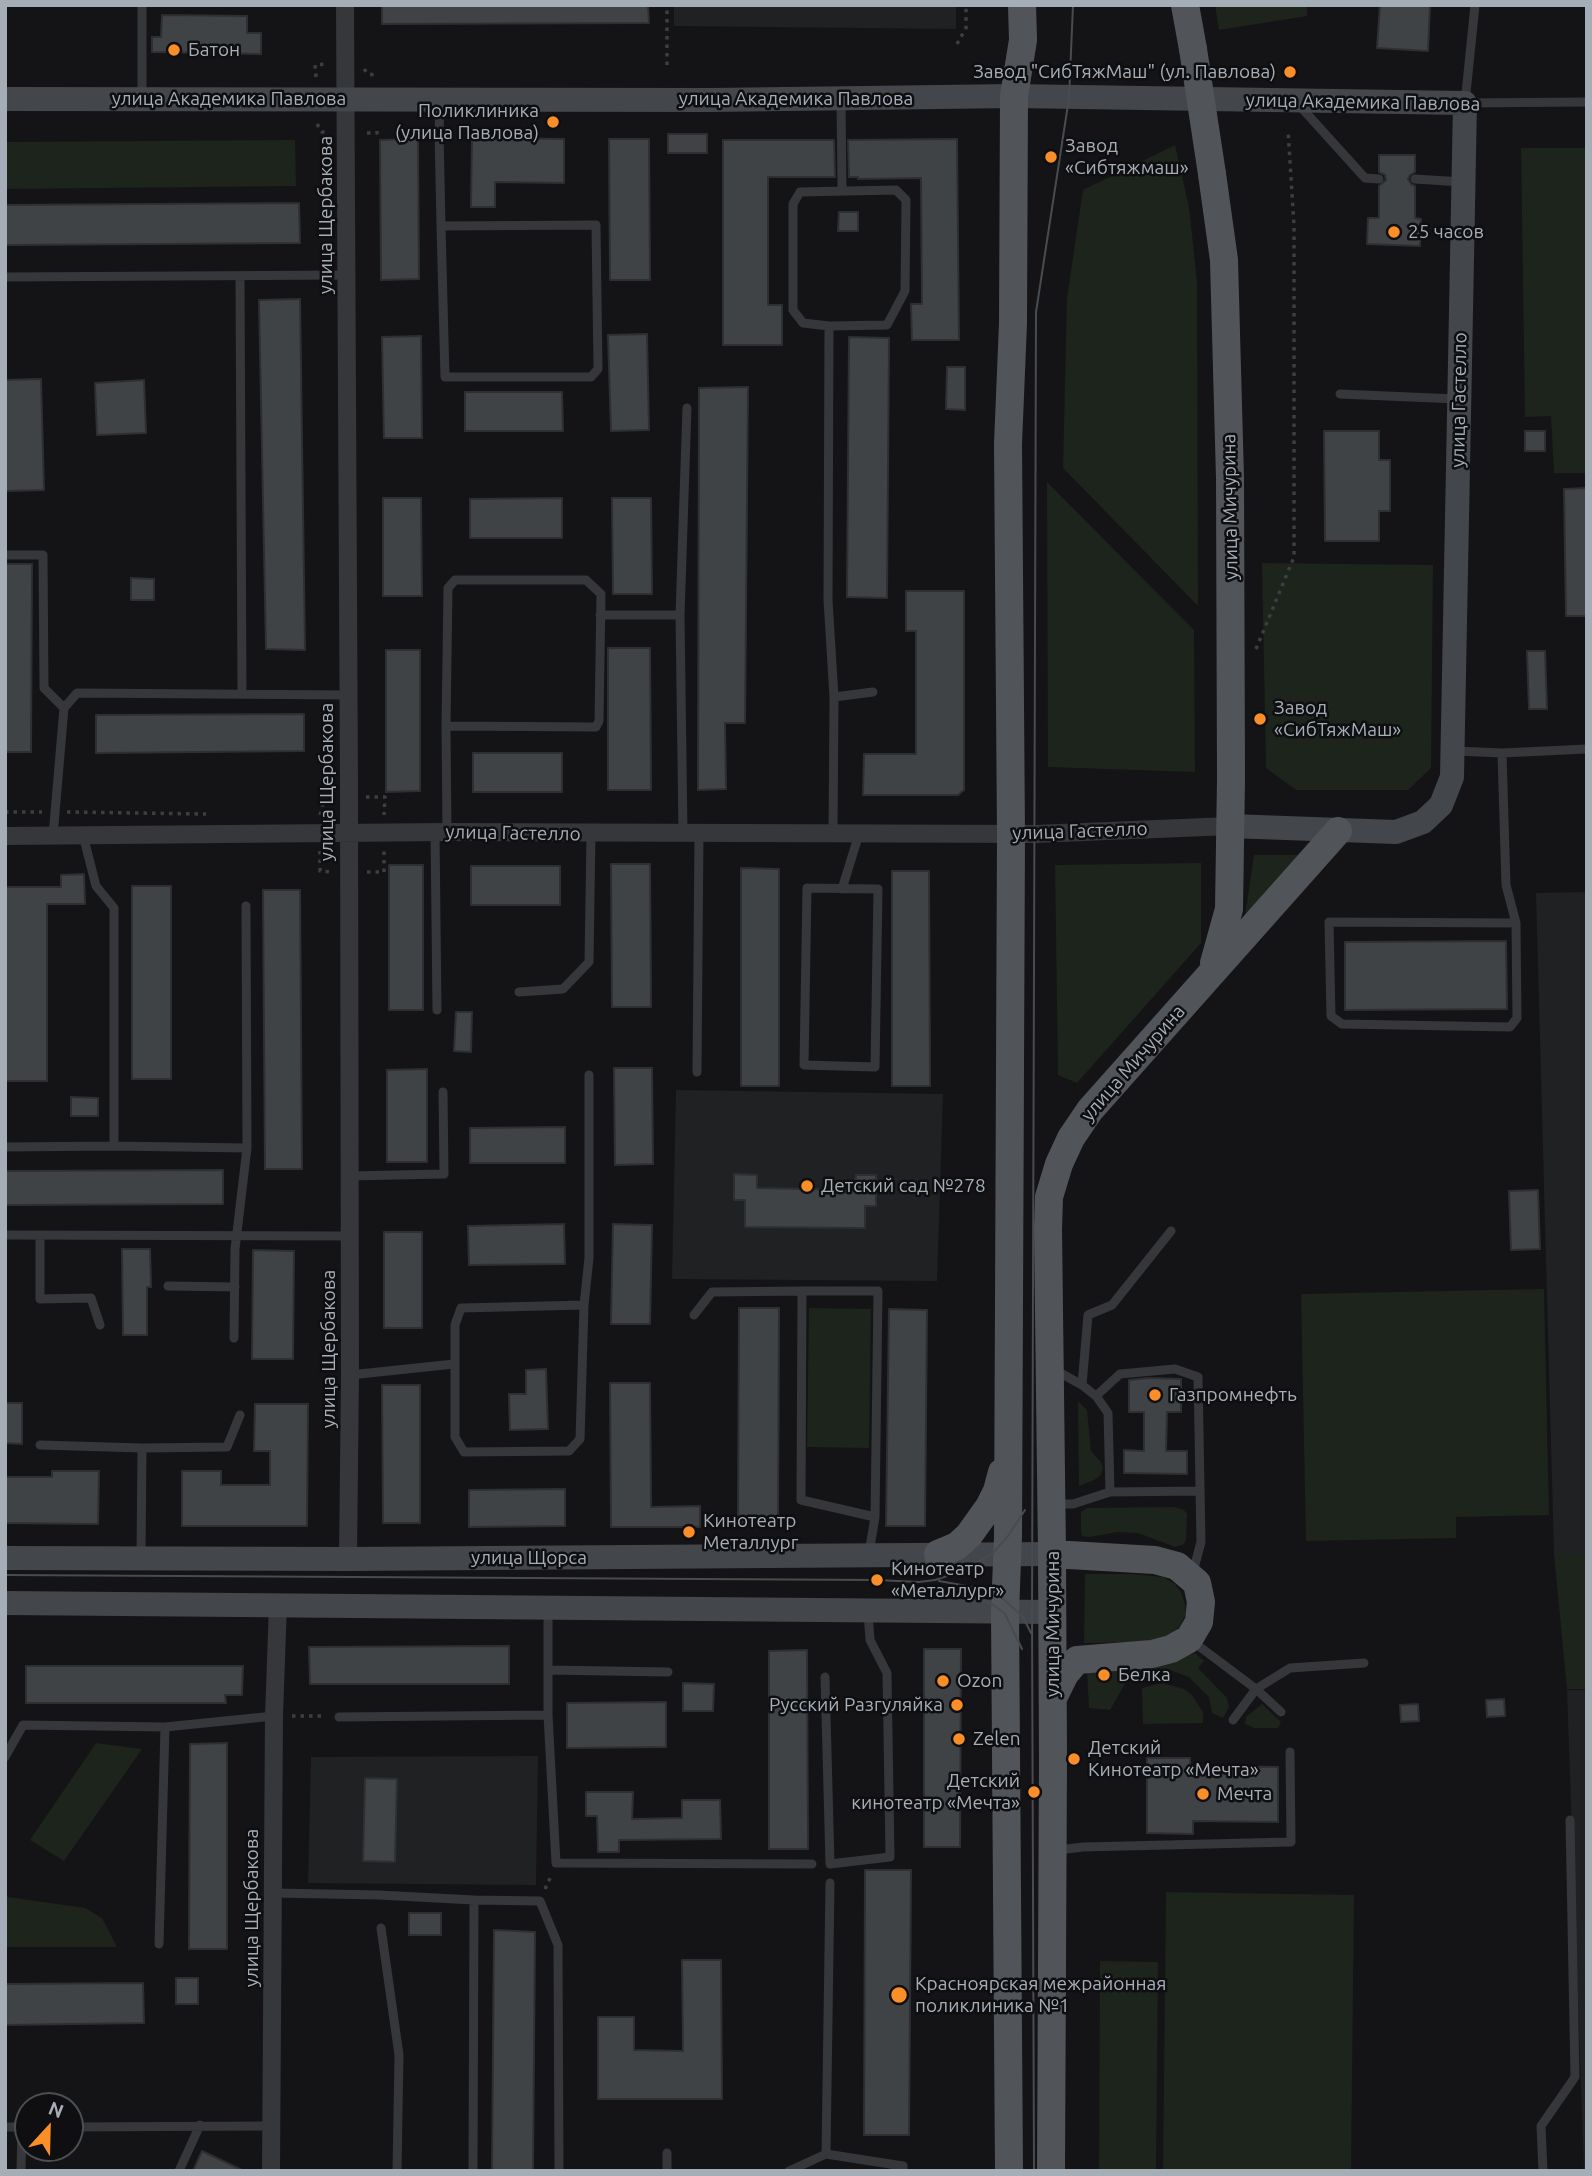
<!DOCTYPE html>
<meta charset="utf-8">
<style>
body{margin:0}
#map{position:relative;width:1592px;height:2176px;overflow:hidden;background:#141416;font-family:Ubuntu,sans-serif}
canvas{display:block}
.frame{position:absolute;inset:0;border:7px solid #a5aeb7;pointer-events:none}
.north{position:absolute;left:14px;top:2092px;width:70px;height:70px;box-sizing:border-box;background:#0f0f11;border:2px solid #4b4f53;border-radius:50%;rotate:22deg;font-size:19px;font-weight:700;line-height:28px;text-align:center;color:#a5aeb7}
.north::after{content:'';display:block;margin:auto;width:24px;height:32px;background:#fa8e29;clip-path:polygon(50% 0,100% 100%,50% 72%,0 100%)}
</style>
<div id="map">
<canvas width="1592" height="2176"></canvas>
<div class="frame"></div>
<div class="north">N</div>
</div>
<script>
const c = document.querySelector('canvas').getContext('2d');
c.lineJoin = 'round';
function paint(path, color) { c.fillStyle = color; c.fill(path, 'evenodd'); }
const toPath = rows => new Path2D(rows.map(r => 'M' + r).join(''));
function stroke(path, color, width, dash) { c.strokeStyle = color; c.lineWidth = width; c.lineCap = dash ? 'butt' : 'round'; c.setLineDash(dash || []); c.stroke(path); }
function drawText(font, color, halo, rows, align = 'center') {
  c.font = font + ' Ubuntu,sans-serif'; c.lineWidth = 5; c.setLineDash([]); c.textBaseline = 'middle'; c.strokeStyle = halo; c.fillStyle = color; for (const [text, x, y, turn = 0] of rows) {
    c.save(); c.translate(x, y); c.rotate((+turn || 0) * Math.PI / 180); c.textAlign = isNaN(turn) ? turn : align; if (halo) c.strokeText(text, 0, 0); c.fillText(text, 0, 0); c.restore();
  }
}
const built = toPath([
 [674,5,956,5,956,29,674,26],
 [1587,892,1587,1554,1554,1554,1536,893],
 [676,1090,943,1094,937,1281,672,1279],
 [1567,1690,1587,1690,1587,2171,1584,2171],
 [538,1756,536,1885,308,1883,311,1757]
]);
const green = toPath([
 [1215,5,1307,5,1307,16,1219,30],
 [295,140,296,186,5,189,5,142],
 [1175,145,1189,207,1197,282,1198,606,1063,468,1067,298,1083,190],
 [1521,148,1587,148,1587,473,1554,473,1551,416,1525,417],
 [1047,482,1194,630,1195,772,1048,767],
 [1262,563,1433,565,1431,768,1408,790,1296,790,1266,768],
 [1254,855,1298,855,1245,916],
 [1201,863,1201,943,1077,1083,1058,1075,1055,865],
 [1544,1289,1549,1515,1456,1517,1456,1538,1306,1541,1301,1294],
 [809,1308,871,1309,869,1448,807,1447],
 [1078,1401,1087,1410,1091,1451,1101,1462,1103,1469,1100,1476,1094,1480,1079,1486],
 [1174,1507,1184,1510,1187,1514,1186,1539,1184,1544,1175,1547,1138,1533,1117,1532,1090,1537,1082,1536,1081,1531,1081,1512,1087,1508],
 [1554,1554,1587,1554,1587,1689,1567,1689],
 [1085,1574,1131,1574,1163,1577,1175,1584,1181,1592,1185,1604,1186,1614,1179,1627,1170,1636,1150,1642,1084,1643],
 [1195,1653,1204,1661,1198,1668,1227,1698,1229,1707,1223,1718,1212,1713,1209,1697,1189,1677,1167,1669,1142,1672,1126,1682,1110,1710,1089,1708,1087,1671,1167,1663],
 [1162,1683,1184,1689,1192,1695,1203,1712,1203,1723,1143,1724,1142,1688],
 [1262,1704,1281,1722,1278,1728,1254,1728,1245,1724,1246,1717],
 [96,1743,142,1749,64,1861,30,1840],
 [1166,1892,1354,1895,1351,2171,1163,2171],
 [5,1895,8,1897,85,1908,102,1918,117,1947,5,1947],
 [1100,1961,1158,1962,1156,2171,1099,2171]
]);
const building = toPath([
 [382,5,648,5,649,23,382,24,382,5],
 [1380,5,1430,5,1428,51,1377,48,1380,5],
 [162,15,247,16,247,33,261,33,261,54,152,52,152,37,161,37,162,15],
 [668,134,707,134,707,153,668,153,668,134],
 [472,138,564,139,564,183,495,182,495,207,471,207,472,138],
 [418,139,419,279,381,280,380,140,418,139],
 [609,139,649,139,650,280,610,280,609,139],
 [957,139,959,340,912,340,911,304,922,304,921,178,858,179,858,177,849,177,848,140,957,139],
 [723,140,834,140,835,177,768,177,768,305,782,305,782,345,723,345,723,140],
 [1379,155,1415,155,1415,172,1410,175,1408,179,1411,184,1415,186,1415,218,1421,219,1420,246,1367,244,1368,218,1379,218,1379,186,1386,180,1385,175,1379,172,1379,155],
 [299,203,300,243,5,245,5,205,299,203],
 [839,212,858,212,858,231,838,231,839,212],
 [300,299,305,650,266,649,259,300,300,299],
 [647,334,649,430,611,431,608,335,647,334],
 [421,336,422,438,384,438,382,337,421,336],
 [849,337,889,338,887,598,847,597,849,337],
 [947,367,965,367,965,410,946,409,947,367],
 [41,379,44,490,6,491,5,380,41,379],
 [144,380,146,433,97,435,95,383,144,380],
 [748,387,745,723,725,723,726,789,698,790,699,388,748,387],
 [465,392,562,392,563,431,465,431,465,392],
 [1324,431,1379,431,1379,460,1390,460,1390,511,1379,511,1379,541,1325,541,1324,431],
 [1525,431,1545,431,1545,451,1525,451,1525,431],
 [1587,488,1587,616,1566,616,1564,489,1587,488],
 [383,498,421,498,422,596,383,596,383,498],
 [562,498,562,538,470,538,470,499,562,498],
 [612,498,651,498,652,594,613,594,612,498],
 [5,564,32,564,31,752,5,752,5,564],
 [131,578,154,579,154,600,131,600,131,578],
 [906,591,964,591,964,790,958,795,863,795,864,754,916,754,916,631,906,631,906,591],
 [608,648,650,648,651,790,608,790,608,648],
 [386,650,420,650,420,791,386,792,386,650],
 [1527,651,1545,651,1547,709,1529,709,1527,651],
 [304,714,304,751,96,753,96,715,304,714],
 [473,753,562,753,562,792,473,792,473,753],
 [611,864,650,864,651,1007,612,1007,611,864],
 [389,865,423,865,423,1010,389,1010,389,865],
 [471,866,560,866,560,905,471,905,471,866],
 [741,868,779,869,779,1086,741,1086,741,868],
 [892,871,929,871,930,1086,892,1086,892,871],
 [84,874,85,904,47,904,47,1081,6,1081,5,887,61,887,61,875,84,874],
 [132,886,171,886,171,1079,132,1079,132,886],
 [263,890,300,890,302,1169,265,1169,263,890],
 [1506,941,1507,1009,1345,1010,1345,942,1506,941],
 [456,1012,472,1012,471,1052,454,1051,456,1012],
 [614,1068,652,1068,653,1164,615,1165,614,1068],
 [427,1069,427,1162,387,1162,387,1070,427,1069],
 [71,1097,98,1098,98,1116,71,1116,71,1097],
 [565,1127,565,1163,470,1163,470,1128,565,1127],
 [223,1170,223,1204,5,1205,5,1171,223,1170],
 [734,1174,757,1175,757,1188,855,1190,856,1175,876,1175,876,1206,865,1206,865,1228,745,1227,745,1200,734,1200,734,1174],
 [1538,1190,1540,1249,1511,1250,1509,1191,1538,1190],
 [564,1224,565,1264,469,1265,468,1226,564,1224],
 [613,1224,652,1225,650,1324,611,1324,613,1224],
 [384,1232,422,1232,422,1328,384,1328,384,1232],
 [122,1249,150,1249,151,1287,147,1287,147,1335,123,1335,122,1249],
 [253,1250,294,1251,293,1359,252,1359,253,1250],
 [739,1308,779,1308,778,1524,738,1525,739,1308],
 [889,1309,927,1310,925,1526,886,1526,889,1309],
 [546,1369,548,1429,510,1430,509,1394,526,1394,526,1370,546,1369],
 [1149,1378,1181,1379,1181,1412,1167,1412,1166,1451,1187,1451,1187,1474,1124,1473,1124,1450,1144,1451,1144,1412,1129,1412,1129,1380,1149,1378],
 [610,1383,650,1383,651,1507,700,1506,700,1527,611,1527,610,1383],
 [382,1385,420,1385,420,1523,383,1523,382,1385],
 [5,1403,22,1403,22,1444,5,1443,5,1403],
 [255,1404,308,1404,307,1526,182,1526,182,1471,221,1471,221,1485,270,1485,270,1451,254,1451,255,1404],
 [52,1471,99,1471,98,1524,5,1523,5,1477,52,1477,52,1471],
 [565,1489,565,1526,469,1527,469,1490,565,1489],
 [509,1646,509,1684,310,1684,309,1647,509,1646],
 [924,1649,961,1649,960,1847,924,1847,924,1649],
 [807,1650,808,1849,769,1849,769,1651,807,1650],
 [26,1666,243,1666,242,1695,225,1695,226,1703,26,1703,26,1666],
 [683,1683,714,1684,713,1711,683,1711,683,1683],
 [1504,1699,1505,1716,1487,1717,1486,1700,1504,1699],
 [666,1702,666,1747,567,1748,567,1703,666,1702],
 [1418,1704,1419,1721,1401,1722,1400,1705,1418,1704],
 [227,1743,227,1949,189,1949,190,1744,227,1743],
 [1147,1758,1190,1758,1190,1766,1278,1767,1278,1822,1193,1821,1193,1834,1147,1833,1147,1758],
 [365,1778,397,1779,395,1862,363,1861,365,1778],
 [586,1792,633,1792,632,1819,682,1818,682,1800,720,1800,721,1839,619,1840,619,1852,598,1852,597,1816,586,1816,586,1792],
 [865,1870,911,1870,909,2135,864,2135,865,1870],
 [409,1913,441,1913,441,1935,409,1935,409,1913],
 [494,1930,535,1932,533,2171,492,2171,494,1930],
 [682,1960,721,1960,722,2099,598,2099,598,2017,634,2017,634,2050,683,2051,682,1960],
 [176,1978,198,1978,198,2004,176,2004,176,1978],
 [143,1983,144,2023,5,2025,5,1984,143,1983],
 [202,2151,244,2171,193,2171,202,2151]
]);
const path = toPath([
 [957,44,966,28,966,5],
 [667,65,667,5],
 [364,69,368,74,376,75,377,77],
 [316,77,315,65,326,64],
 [317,124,322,132,328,132],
 [367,133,377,133,377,126],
 [1256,649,1294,557,1294,225,1288,130],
 [366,797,385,797,384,815],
 [5,812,42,812],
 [67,812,206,814],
 [320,815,325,797,330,797],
 [320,851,320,871,332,872],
 [367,872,384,872,384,851],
 [292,1716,326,1716],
 [545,1889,552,1874]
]);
const service = toPath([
 [1475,5,1465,103,1587,102],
 [142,98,142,5],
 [841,101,842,190],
 [440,103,439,132,441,226,445,377,591,377,598,369,596,225,441,226],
 [1299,105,1365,178,1379,179],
 [1415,179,1462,182],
 [896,190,906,200,905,291,887,325,829,326,803,323,793,310,793,204,800,192,896,190],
 [5,277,346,275],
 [240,277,242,694],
 [829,326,828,600,834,697,833,834],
 [1340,394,1457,399],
 [5,555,43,555,44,688,64,708,53,836],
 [455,580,586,580,601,594,599,721,596,727,446,726,448,588,455,580],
 [600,615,680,615],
 [834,697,873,692],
 [64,708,77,693,348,695],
 [1456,751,1502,753,1587,749],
 [1502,753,1506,885,1516,923,1517,1018,1510,1027,1342,1024,1331,1016,1329,922,1516,923],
 [683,833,680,615,687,408],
 [83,835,96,886,114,908,114,1146],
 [807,888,878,889,875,1067,804,1065,807,888],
 [842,889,859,834],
 [519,992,563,989,589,962,591,834],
 [437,1010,435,832,447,832,446,726],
 [697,1072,699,833],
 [5,1147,114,1146,247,1148],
 [349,1176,444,1174,443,1092],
 [1171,1231,1112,1305,1088,1315,1082,1385,1096,1396,1120,1374,1175,1369,1198,1377,1201,1542,1193,1572],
 [5,1235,349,1236],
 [40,1235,40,1299,91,1298,100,1325],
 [168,1286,235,1287],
 [584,1305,580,1439,569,1451,464,1452,455,1437,455,1325,461,1308,584,1305],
 [584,1305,589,1258,589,1075],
 [694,1315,712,1292,802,1291,878,1291,875,1517,801,1500,802,1291],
 [234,1338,235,1249,247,1148,246,906],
 [1055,1370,1082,1385,1096,1396,1108,1413,1110,1492],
 [350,1375,454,1364],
 [40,1445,142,1448],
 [1056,1504,1073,1504,1110,1492,1200,1491],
 [869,1553,875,1517],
 [141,1557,142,1448,227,1447,240,1415],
 [548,1609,548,1715,556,1863,812,1864],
 [1192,1641,1256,1689,1281,1712],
 [548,1670,668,1672],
 [825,1677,830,1864,890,1857,887,1673,870,1640,868,1612],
 [339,1717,548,1715],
 [1233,1720,1256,1689,1290,1668,1364,1663],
 [5,1757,23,1725,165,1727,274,1716],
 [1058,1850,1083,1847,1291,1842,1290,1752],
 [274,1893,379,1895,474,1900,473,2171],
 [474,1900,540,1901,558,1945,559,2171],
 [381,1928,399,2055,397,2171],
 [159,1944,165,1727],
 [5,2127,28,2127],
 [70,2127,271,2126],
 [826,2154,830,1883],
 [21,2171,22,2127],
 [179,2171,200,2125],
 [667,2171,667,2153],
 [789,2171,826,2154,903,2166,903,2171],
 [1543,2171,1541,2126,1575,2077,1570,1820]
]);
const minor = toPath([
 [345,5,349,786,350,1375,348,1559],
 [5,836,447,832,1035,834,1230,826],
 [271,2171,274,1716,278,1604]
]);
const secondary = toPath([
 [5,99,710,100,1014,96,1465,103,1452,777,1441,805,1423,822,1396,832,1230,826],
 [5,1558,348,1559,1052,1554],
 [5,1603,1051,1612]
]);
const primary = toPath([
 [1185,5,1193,49],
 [1212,174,1224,260,1230,478,1231,779,1229,909,1214,963],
 [938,1554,957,1546,969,1535,989,1507,997,1491,1002,1472],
 [1052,1554,1155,1560,1177,1566,1197,1583,1201,1602,1199,1622,1189,1639,1171,1649,1152,1654,1077,1660,1065,1674,1053,1698],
 [1009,2171,1005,1612,1008,1536,1011,834,1008,444,1013,323,1014,96,1023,40,1022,5],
 [1051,2171,1053,1759,1052,1554,1048,1229,1049,1197,1059,1164,1071,1138,1090,1110,1338,831]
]);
const tram = toPath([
 [5,1575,877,1580,919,1582,935,1580,965,1570,993,1553,1008,1536,1025,1510],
 [939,1581,984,1589,1000,1596,1023,1617,1031,1633],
 [913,1590,980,1598,995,1606,1005,1614,1022,1649],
 [1034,2171,1032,1612,1036,312,1069,98,1073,5]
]);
const primaryBridge = toPath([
 [1193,49,1212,174]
]);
const markers = [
 [174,50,7,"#fa8e29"],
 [1290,72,7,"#fa8e29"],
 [553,122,7,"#fa8e29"],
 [1051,157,7,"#fa8e29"],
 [1394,232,7,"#fa8e29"],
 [1260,719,7,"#fa8e29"],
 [807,1186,7,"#fa8e29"],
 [1155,1395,7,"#fa8e29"],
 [689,1532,7,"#fa8e29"],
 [877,1580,7,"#fa8e29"],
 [1104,1675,7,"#fa8e29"],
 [943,1681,7,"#fa8e29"],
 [957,1705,7,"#fa8e29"],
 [959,1739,7,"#fa8e29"],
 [1074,1759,7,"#fa8e29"],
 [1034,1792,7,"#fa8e29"],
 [1203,1794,7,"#fa8e29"],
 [899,1995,9,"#fa8e29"]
];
const poiNames = [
 ["Батон",188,50],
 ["Завод \"СибТяжМаш\" (ул. Павлова)",1276,72,"right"],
 ["Поликлиника",539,111,"right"],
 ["(улица Павлова)",539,133,"right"],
 ["Завод",1065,146],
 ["«Сибтяжмаш»",1065,168],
 ["25 часов",1408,232],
 ["Завод",1274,708],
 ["«СибТяжМаш»",1274,730],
 ["Детский сад №278",821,1186],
 ["Газпромнефть",1169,1395],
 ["Кинотеатр",703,1521],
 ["Металлург",703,1543],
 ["Кинотеатр",891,1569],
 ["«Металлург»",891,1591],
 ["Белка",1118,1675],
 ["Ozon",957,1681],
 ["Русский Разгуляйка",943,1705,"right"],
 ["Zelen",973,1739],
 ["Детский",1088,1748],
 ["Кинотеатр «Мечта»",1088,1770],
 ["Детский",1020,1781,"right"],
 ["кинотеатр «Мечта»",1020,1803,"right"],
 ["Мечта",1217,1794],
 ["Красноярская межрайонная",915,1984],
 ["поликлиника №1",915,2006]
];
const streetNames = [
 ["улица Академика Павлова",229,99],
 ["улица Академика Павлова",796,99],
 ["улица Академика Павлова",1363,102,1],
 ["улица Щербакова",326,215,-90],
 ["улица Гастелло",1459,400,-89],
 ["улица Мичурина",1230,507,-91],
 ["улица Щербакова",327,782,-90],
 ["улица Гастелло",1080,831,-2],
 ["улица Гастелло",513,833,1],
 ["улица Мичурина",1133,1063,-49],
 ["улица Щербакова",329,1349,-90],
 ["улица Щорса",529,1558],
 ["улица Мичурина",1053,1624,-90],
 ["улица Щербакова",252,1908,-90]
];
paint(built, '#202123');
paint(green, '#1c241c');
paint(building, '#404346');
stroke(building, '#2e2f32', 2);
stroke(path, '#3b3e42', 3.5, [3.5, 5]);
stroke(service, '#35373b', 9);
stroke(minor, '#35373b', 18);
stroke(secondary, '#43464b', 24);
stroke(primary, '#51555a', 28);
stroke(tram, '#484b50', 2);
stroke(primaryBridge, '#51555a', 28);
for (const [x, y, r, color] of markers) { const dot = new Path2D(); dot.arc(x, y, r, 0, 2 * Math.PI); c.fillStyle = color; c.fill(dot); stroke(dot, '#0f0f11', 2.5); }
drawText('19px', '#a5aeb7', '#0f0f11', poiNames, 'left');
drawText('19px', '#a5aeb7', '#0f0f11', streetNames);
</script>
